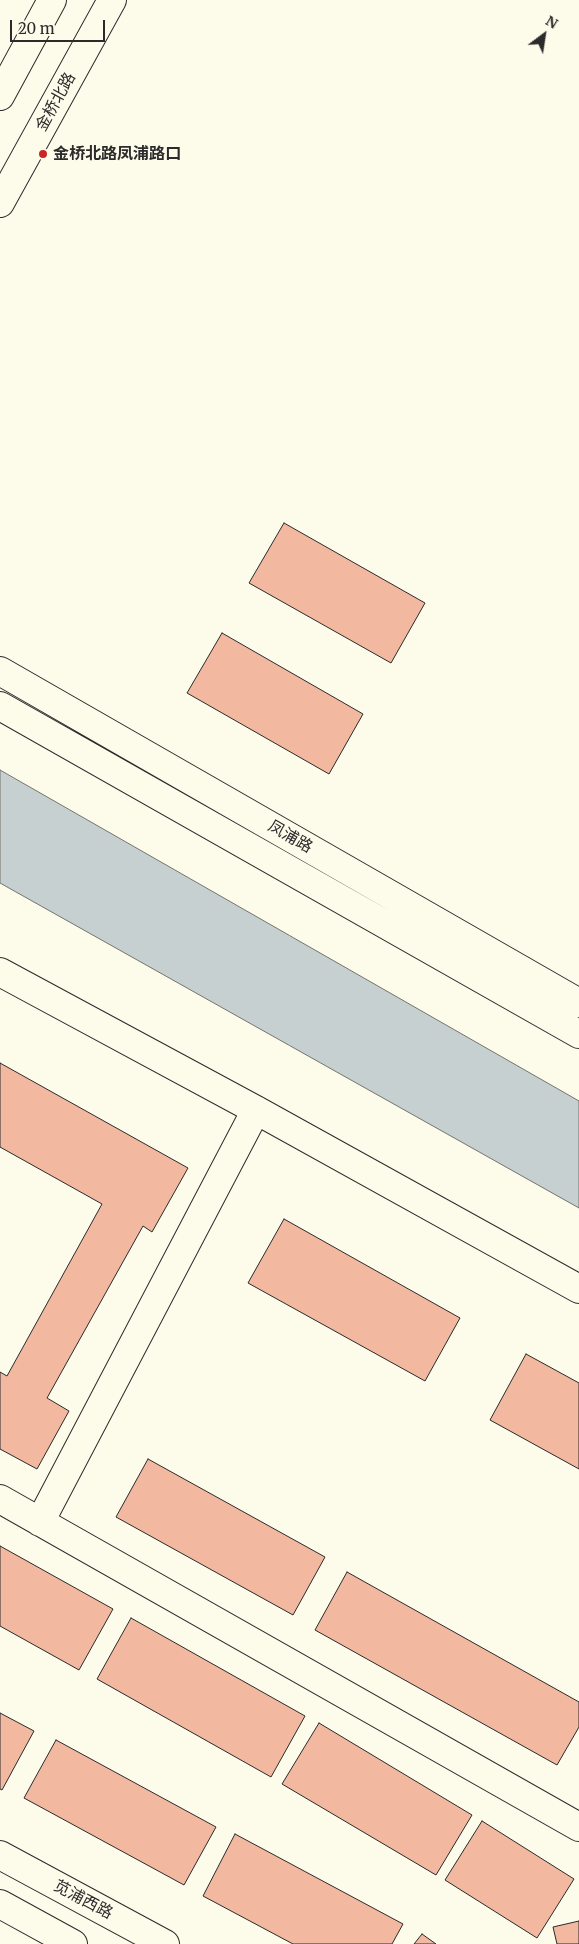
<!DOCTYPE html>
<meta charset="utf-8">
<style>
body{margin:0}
#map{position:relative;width:579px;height:1944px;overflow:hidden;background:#fdfbea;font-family:Merriweather,serif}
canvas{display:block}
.north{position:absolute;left:519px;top:10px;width:50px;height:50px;-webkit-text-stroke:4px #fdfbea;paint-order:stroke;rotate:31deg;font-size:14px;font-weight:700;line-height:20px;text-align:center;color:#2b2b2b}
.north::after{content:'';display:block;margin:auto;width:18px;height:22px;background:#2b2b2b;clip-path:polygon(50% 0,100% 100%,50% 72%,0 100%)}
.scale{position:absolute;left:10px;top:20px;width:95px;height:22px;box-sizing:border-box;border:2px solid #2b2b2b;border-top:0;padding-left:6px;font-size:15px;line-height:18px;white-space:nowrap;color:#2b2b2b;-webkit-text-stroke:4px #fdfbea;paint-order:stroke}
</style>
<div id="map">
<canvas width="579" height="1944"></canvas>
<div class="north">N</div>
<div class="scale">20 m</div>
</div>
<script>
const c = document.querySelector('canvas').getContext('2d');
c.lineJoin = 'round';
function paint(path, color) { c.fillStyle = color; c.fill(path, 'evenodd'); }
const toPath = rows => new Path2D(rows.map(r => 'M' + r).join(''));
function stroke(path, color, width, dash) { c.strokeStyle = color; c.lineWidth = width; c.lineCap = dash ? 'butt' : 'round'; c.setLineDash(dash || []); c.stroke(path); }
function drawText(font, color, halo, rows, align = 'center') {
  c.font = font + ' Merriweather,"Noto Sans SC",serif'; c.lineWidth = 4; c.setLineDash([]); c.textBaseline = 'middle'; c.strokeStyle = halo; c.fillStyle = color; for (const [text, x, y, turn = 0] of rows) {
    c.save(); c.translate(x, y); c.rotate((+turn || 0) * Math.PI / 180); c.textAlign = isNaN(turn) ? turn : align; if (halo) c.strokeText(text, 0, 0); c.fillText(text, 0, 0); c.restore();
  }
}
const water = toPath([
 [0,770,579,1101,579,1208,0,883,0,770]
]);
const building = toPath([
 [284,523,425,603,391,663,249,583,284,523],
 [222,633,363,714,329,774,187,693,222,633],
 [0,1063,188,1168,152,1232,143,1226,47,1398,69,1411,37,1469,0,1449,0,1372,7,1376,102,1204,0,1147,0,1063],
 [284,1219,460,1318,425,1381,248,1283,284,1219],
 [526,1354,579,1383,579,1469,490,1420,526,1354],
 [148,1459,325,1557,293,1615,116,1517,148,1459],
 [0,1546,113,1609,79,1670,0,1626,0,1546],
 [347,1572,579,1702,579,1727,557,1765,315,1630,347,1572],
 [131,1618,305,1716,271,1777,97,1679,131,1618],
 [0,1713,34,1731,2,1790,0,1789,0,1713],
 [319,1723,472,1815,436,1875,282,1784,319,1723],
 [56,1740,216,1827,184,1885,24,1798,56,1740],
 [482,1821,574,1879,537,1938,445,1880,482,1821],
 [235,1834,403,1924,392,1944,293,1944,203,1896,235,1834],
 [579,1921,579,1944,557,1944,553,1927,579,1921],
 [422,1934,436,1944,414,1944,422,1934]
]);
const street = toPath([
 [0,972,256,1110,579,1289],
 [0,1499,579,1827],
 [40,1522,256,1110]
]);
const secondary = toPath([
 [0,203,112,0],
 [0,671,579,1003],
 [0,706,579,1034],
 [0,1855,165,1944],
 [0,1904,73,1944]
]);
const primary = toPath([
 [0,96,52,0]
]);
const markers = [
 [43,154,5,"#c62828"]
];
const streetNames = [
 ["金桥北路",56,102,-61],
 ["凤浦路",290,837,30],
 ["苋浦西路",83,1900,28]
];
const poiNames = [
 ["金桥北路凤浦路口",53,154]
];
paint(water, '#c7d0d0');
stroke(water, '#74746e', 1);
paint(building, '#f2b8a0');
stroke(building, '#2b2b2b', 1);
stroke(street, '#2b2b2b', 30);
stroke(secondary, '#2b2b2b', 30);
stroke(primary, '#2b2b2b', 30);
stroke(street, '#fdfbea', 28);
stroke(secondary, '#fdfbea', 28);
stroke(primary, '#fdfbea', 28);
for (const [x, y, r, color] of markers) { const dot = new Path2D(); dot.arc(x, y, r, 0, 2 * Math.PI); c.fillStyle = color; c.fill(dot); stroke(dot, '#fdfbea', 2); }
drawText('16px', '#2b2b2b', '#fdfbea', streetNames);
drawText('bold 16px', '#2b2b2b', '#fdfbea', poiNames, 'left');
</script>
